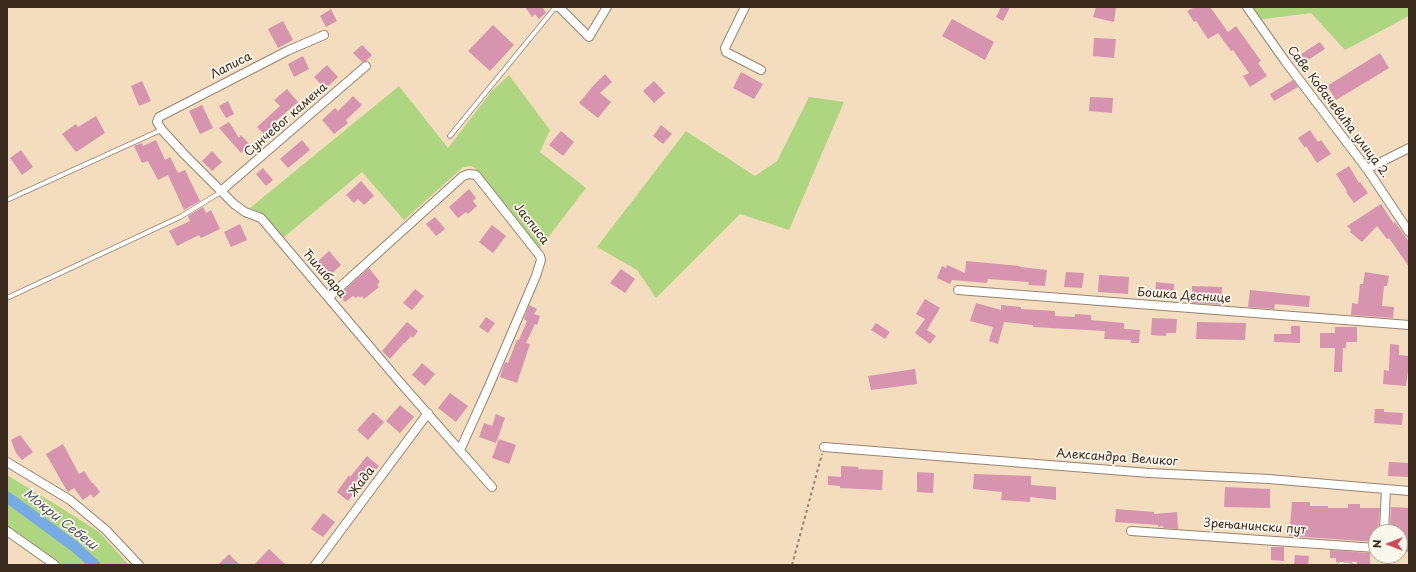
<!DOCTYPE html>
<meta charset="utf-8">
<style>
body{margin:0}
#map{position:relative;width:1416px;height:572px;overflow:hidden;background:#f4dcbf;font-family:"Playpen Sans",sans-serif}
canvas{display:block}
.frame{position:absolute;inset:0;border:8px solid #3b2a1e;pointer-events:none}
.north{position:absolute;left:1368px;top:524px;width:40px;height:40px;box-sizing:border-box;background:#fbf7ec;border:1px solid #aea59a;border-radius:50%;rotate:270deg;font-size:11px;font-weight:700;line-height:16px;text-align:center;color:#3b2a1e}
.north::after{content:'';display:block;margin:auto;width:14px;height:18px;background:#d1495b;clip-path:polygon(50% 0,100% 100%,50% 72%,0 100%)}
</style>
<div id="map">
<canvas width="1416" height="572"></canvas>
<div class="frame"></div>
<div class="north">N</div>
</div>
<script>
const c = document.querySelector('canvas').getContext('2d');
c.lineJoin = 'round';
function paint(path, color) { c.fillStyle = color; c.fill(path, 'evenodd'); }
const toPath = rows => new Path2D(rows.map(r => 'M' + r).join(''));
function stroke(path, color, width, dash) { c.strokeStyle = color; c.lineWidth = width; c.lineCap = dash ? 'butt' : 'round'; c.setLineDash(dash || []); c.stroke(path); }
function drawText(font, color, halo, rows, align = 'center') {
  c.font = font + ' "Playpen Sans",sans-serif'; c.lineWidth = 3.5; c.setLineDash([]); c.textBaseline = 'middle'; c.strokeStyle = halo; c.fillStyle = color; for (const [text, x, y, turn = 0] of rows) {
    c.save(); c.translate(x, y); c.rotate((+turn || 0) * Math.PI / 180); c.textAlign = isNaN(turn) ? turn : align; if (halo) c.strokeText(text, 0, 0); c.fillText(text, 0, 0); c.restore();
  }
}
const green = toPath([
 [1247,7,1409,7,1409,16,1345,50,1311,13,1256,20],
 [509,75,550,130,540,152,586,188,540,248,483,178,475,168,471,166,464,167,461,169,404,220,362,172,283,238,260,212,250,208,399,86,448,148,491,92],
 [809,97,844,102,789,230,740,214,656,298,637,270,597,247,686,131,755,176,777,161],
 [7,475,63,509,99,532,129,565,55,565,7,531]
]);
const canal = toPath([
 [7,497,74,546,95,565]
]);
const building = toPath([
 [525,7,545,7,543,8,546,13,539,19,535,14,532,17],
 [1001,7,1010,7,1003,21,996,17],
 [1096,7,1116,7,1114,22,1093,17],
 [1195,7,1210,7,1228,32,1236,26,1261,61,1258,63,1267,76,1250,87,1243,76,1249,73,1233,50,1231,51,1218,33,1208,39,1196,21,1194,22,1187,11],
 [331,9,337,21,326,27,320,16],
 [952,19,994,42,985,60,942,36],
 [283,21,293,40,278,48,268,29],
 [493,25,514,45,490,71,468,51],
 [1094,38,1116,39,1114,58,1093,56],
 [1320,42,1325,49,1300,65,1295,58],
 [362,45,372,55,366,61,362,62,353,53],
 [1380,53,1389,68,1336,100,1327,86],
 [303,56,309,69,294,77,288,64],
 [327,65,338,77,325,89,314,77],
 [741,72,763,84,754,99,733,88],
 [605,74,612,82,600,93,611,102,598,118,579,103,593,86],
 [1293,80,1298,87,1274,101,1270,94],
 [142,81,151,101,139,106,131,86],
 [654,81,665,93,654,103,643,91],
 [287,89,298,102,276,121,279,124,266,136,257,127,280,106,274,100],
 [353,96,362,105,346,120,348,123,334,134,322,120,335,108,338,111],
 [1090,97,1113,98,1112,113,1089,111],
 [228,101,234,114,226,118,219,106],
 [202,105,213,128,200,134,189,111],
 [96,116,105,133,76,152,62,134,76,124,78,127],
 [229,122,239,138,241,135,250,145,241,153,219,128],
 [661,125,672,134,663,144,653,136],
 [1310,130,1318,142,1321,140,1331,154,1317,163,1306,146,1305,148,1298,138],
 [561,131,574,142,563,156,549,145],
 [156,140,165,160,170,157,178,173,185,170,200,201,184,210,168,175,158,180,148,161,142,163,134,146,142,143,143,146],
 [302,140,310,150,288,168,280,159],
 [21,150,33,167,22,175,10,158],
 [212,151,222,162,212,171,202,161],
 [1349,166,1359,183,1360,182,1368,193,1354,203,1346,192,1347,191,1336,174],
 [263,168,273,180,266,186,256,174],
 [361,181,374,196,364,205,358,199,354,203,346,195],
 [469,189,476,198,473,201,477,206,468,214,466,212,458,218,449,207],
 [1381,204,1394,224,1395,222,1409,242,1409,267,1389,238,1387,239,1377,226,1362,242,1350,232,1351,230,1347,226],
 [203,207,206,213,211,210,220,229,201,238,199,235,177,246,169,231,190,221,188,216],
 [435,217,445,229,436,236,426,224],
 [240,224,247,240,231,247,224,232],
 [492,225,506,236,493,253,479,242],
 [329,251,341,265,327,278,315,264],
 [966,261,1020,266,1020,267,1047,270,1045,286,1028,285,1029,282,988,279,987,283,952,280,950,284,937,278,942,266,946,268,947,265,965,273],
 [369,268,380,282,377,284,379,287,364,299,362,296,360,298,359,296,356,298,353,296,345,302,339,295],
 [621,269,635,279,625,293,610,283],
 [1066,272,1084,273,1082,288,1064,287],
 [1365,272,1389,276,1387,286,1384,286,1382,306,1394,307,1393,318,1351,315,1352,303,1358,304,1360,284,1363,284],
 [1099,275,1129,277,1128,294,1098,292],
 [1156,282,1174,284,1173,299,1155,297],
 [1192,286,1222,287,1221,305,1192,303],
 [415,289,424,296,412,310,403,303],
 [1250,290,1310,296,1309,307,1275,304,1274,309,1248,307],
 [925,299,940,308,927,330,936,336,930,344,915,333,925,319,916,314],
 [976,303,1001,310,1001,305,1021,307,1021,309,1055,311,1055,316,1075,317,1075,314,1091,315,1091,320,1124,323,1124,329,1140,330,1139,343,1131,343,1131,340,1104,339,1105,331,1033,327,1033,325,1004,322,998,344,989,341,993,327,970,321],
 [529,305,537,309,534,314,540,316,537,325,535,324,526,343,530,344,517,383,500,377,505,362,508,363,517,340,519,340,527,321,524,319],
 [486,317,495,323,488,333,479,327],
 [1152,318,1177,319,1176,333,1166,333,1166,336,1151,335],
 [407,322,418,331,413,338,411,336,405,343,404,343,390,359,382,351],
 [1197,322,1246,323,1245,340,1196,339],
 [876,323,890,332,885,339,871,330],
 [1291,326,1300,326,1300,343,1274,342,1274,334,1291,334],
 [1335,327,1357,327,1357,342,1346,342,1346,348,1343,348,1342,372,1334,372,1335,348,1320,348,1320,333,1335,333],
 [1390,344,1399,345,1399,355,1409,356,1409,371,1408,371,1406,386,1383,384,1384,370,1389,371],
 [422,363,435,374,425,386,412,375],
 [915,369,917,384,871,390,868,376],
 [450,393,468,406,456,422,438,408],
 [400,405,414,417,400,433,386,421],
 [1375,409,1384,409,1384,412,1403,413,1402,425,1374,423],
 [373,412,384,422,368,440,357,430],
 [496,414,505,418,496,443,479,437,484,423,492,426],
 [20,435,33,452,22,460,16,453,11,440],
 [499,439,516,445,509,464,492,458],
 [63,444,79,474,84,471,92,483,93,483,100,492,93,498,91,494,83,500,74,488,68,492,63,484,46,454],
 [367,456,379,466,368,479,365,478,348,501,337,492,349,475,350,477],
 [1389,462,1409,463,1408,477,1388,476],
 [841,466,859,467,858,469,883,470,882,490,840,488,840,486,828,485,828,476,841,477],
 [917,472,934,473,933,493,917,492],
 [974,474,1031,476,1031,485,1056,487,1056,500,1030,497,1030,502,1001,500,1002,492,973,489],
 [1225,487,1270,489,1270,508,1224,507],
 [1292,502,1310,502,1310,506,1328,506,1328,508,1348,508,1348,504,1360,504,1360,508,1380,508,1378,532,1376,532,1376,542,1289,536],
 [1391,507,1409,508,1409,552,1400,552,1400,528,1390,528],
 [1116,509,1154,512,1154,514,1177,512,1178,529,1164,528,1163,526,1158,527,1158,525,1115,522],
 [323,513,335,522,323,537,311,529],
 [1271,547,1284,547,1284,561,1271,560],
 [269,549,286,565,254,565],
 [1330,550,1370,553,1370,564,1357,564,1357,562,1340,561,1336,562,1336,558,1330,558],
 [229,554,240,565,218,565],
 [1295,555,1309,556,1308,565,1294,565]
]);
const path = toPath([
 [792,565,822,454]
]);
const lane = toPath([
 [450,136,554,9,561,9],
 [7,200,161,130],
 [7,298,180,217,221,192],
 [1340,564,1350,565]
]);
const street = toPath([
 [745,7,725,48,726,52,761,70],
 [1247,7,1285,61,1367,169,1409,232],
 [561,9,589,37,607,7],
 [324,35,287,51,163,115,159,117,157,122,162,130,185,155,234,204,245,212,261,218,267,225,398,380,492,487],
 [1367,169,1409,148],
 [221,191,366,66],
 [958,290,1409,325],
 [329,297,463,176,469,174,476,175,540,256,541,260,536,276,489,386,460,450],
 [824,447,1149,473,1269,479,1409,491],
 [7,462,70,500,106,530,139,565],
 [7,531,55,565],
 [1131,531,1376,548],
 [1384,532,1386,489],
 [315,565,428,413]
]);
const streetNames = [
 ["Лаписа",231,66,-27],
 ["Саве Ковачевића улица 2.",1338,112,53],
 ["Сунчевог камена",286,120,-41],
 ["Јасписа",531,224,52],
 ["Ћилибара",324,274,49],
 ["Бошка Деснице",1184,296,4],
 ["Александра Великог",1117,458,4],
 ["Жада",362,482,-53],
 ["Зрењанински пут",1255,527,4]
];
const waterNames = [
 ["Мокри Себеш",60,520,38]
];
paint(green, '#aed680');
stroke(canal, '#78aae4', 11);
paint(building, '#d694af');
stroke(lane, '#98836e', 5.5);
stroke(street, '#98836e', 10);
stroke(path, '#98836e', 2, [3, 3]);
stroke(lane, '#fff', 4);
stroke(street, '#fff', 8);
drawText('12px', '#3b2a1e', '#fbf7ec', streetNames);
drawText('italic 13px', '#505763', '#fbf7ec', waterNames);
</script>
